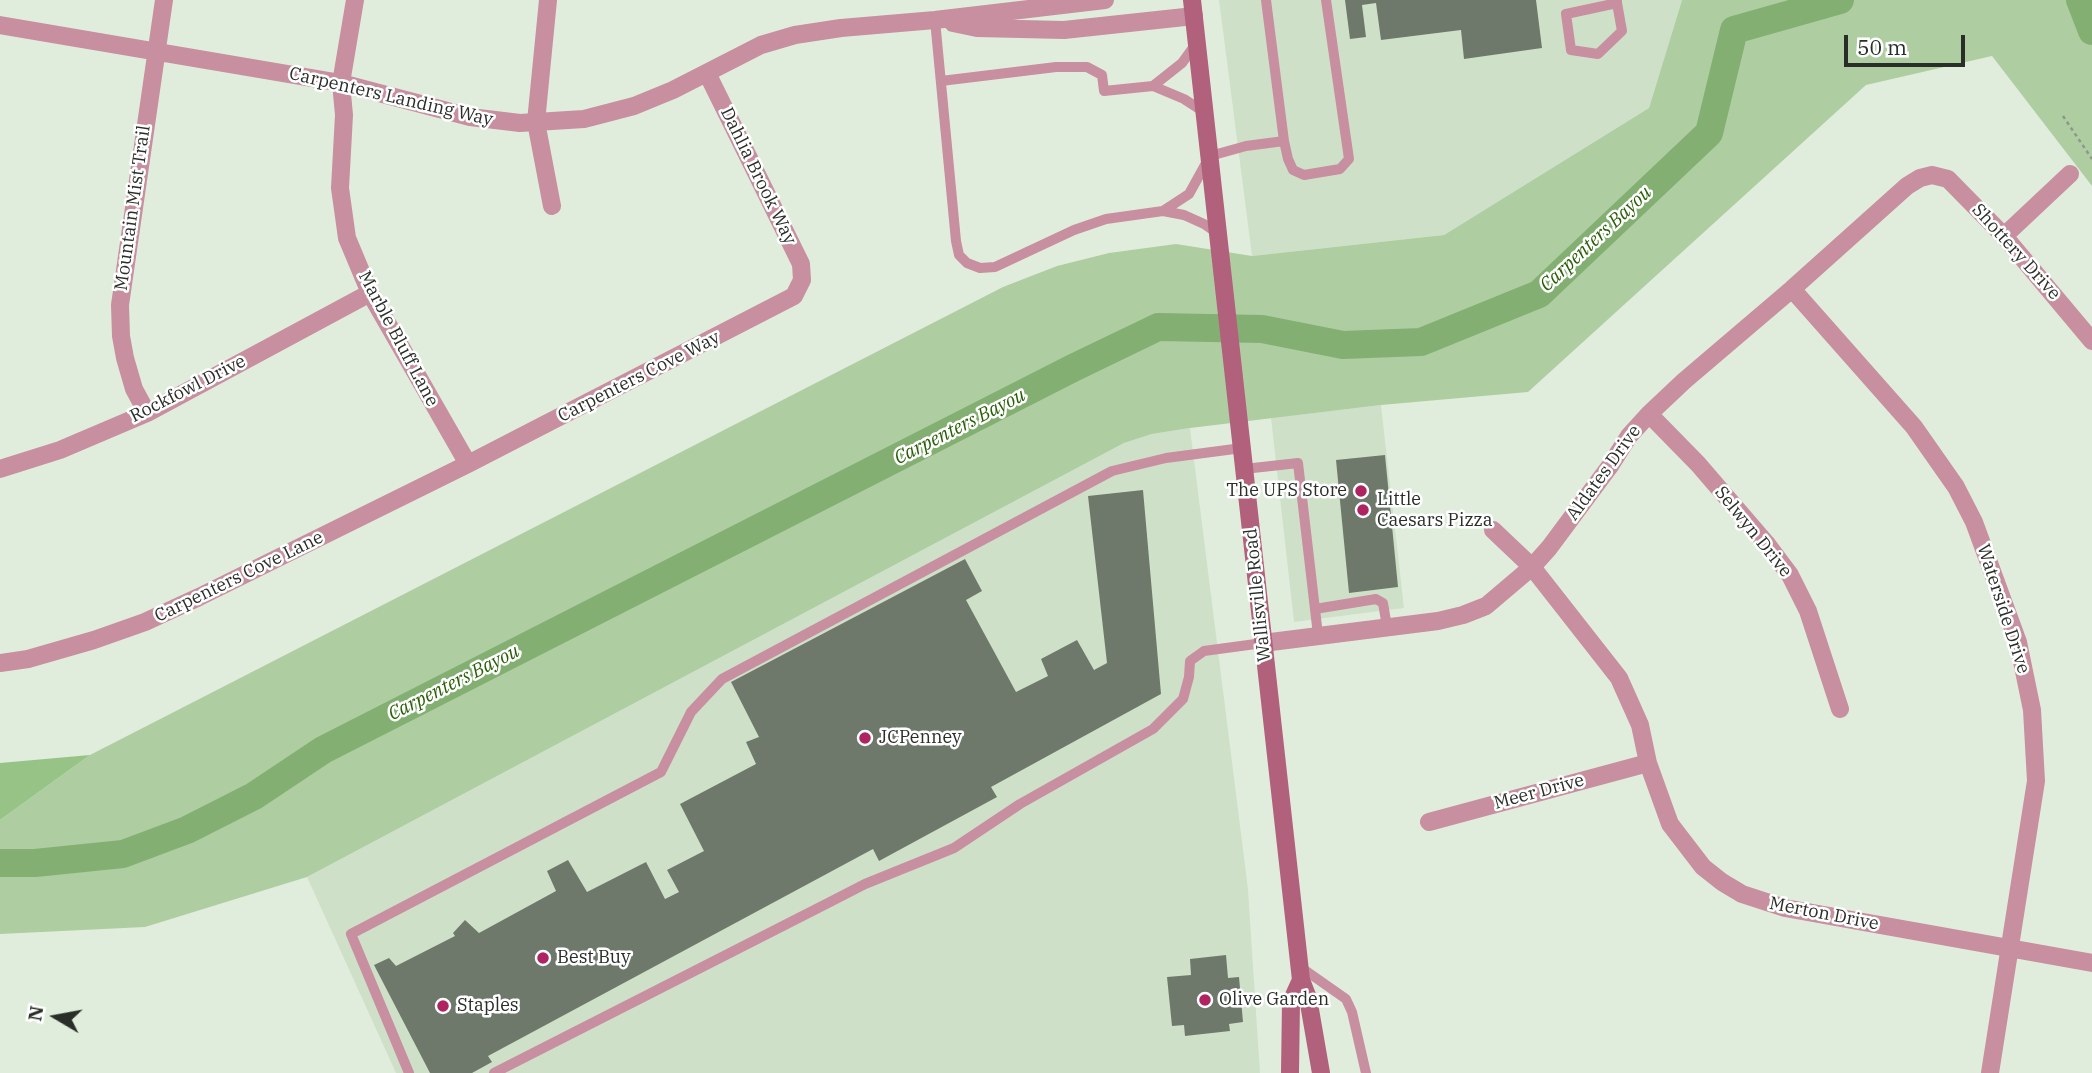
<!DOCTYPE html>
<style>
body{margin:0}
#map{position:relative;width:2092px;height:1073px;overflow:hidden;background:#e1eddc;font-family:"IBM Plex Serif",serif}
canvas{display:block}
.north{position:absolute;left:21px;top:982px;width:70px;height:70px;-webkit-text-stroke:5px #fff;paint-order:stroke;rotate:280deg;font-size:19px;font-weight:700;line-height:28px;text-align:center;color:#292e28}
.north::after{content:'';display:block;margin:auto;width:24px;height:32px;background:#292e28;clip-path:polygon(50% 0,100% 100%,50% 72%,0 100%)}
.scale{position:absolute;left:1844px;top:35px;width:121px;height:32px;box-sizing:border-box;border:4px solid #292e28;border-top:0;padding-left:9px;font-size:21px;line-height:24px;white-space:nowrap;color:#292e28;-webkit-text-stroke:5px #fff;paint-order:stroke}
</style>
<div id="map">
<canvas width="2092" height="1073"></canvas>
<div class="north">N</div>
<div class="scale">50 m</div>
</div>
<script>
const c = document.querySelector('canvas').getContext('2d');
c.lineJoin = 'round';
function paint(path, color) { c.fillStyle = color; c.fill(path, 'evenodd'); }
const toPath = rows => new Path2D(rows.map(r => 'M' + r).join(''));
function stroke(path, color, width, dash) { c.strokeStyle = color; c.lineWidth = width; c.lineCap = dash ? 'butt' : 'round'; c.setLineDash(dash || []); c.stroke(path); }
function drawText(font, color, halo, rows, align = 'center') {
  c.font = font + ' "IBM Plex Serif",serif'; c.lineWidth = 5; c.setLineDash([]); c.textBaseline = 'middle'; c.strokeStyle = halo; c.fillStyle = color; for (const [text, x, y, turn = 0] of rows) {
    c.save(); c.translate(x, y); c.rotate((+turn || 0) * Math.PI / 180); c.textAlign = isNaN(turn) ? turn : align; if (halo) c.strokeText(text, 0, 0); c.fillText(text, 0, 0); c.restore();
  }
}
const built = toPath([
 [1219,0,1682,0,1649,108,1444,235,1252,256],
 [1381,405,1404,608,1294,622,1271,418],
 [1190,428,1248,889,1260,1073,396,1073,307,877,1124,443,1152,434]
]);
const green = toPath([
 [1682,0,2092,0,2092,186,1992,56,1866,85,1528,392,1381,405,1190,428,1152,434,1124,443,307,877,145,927,0,934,0,820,90,755,1003,287,1057,266,1109,253,1176,244,1252,256,1444,235,1649,108]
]);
const forest = toPath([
 [90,755,0,820,0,763]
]);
const river = toPath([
 [2080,0,2092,31],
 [0,863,35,863,123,854,187,830,254,796,323,750,1073,368,1158,327,1262,329,1343,345,1421,342,1539,294,1709,133,1734,30,1840,0]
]);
const building = toPath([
 [1345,0,1536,0,1542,48,1464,59,1461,30,1381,40,1376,3,1362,5,1366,37,1350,39],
 [1385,455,1398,587,1349,593,1336,460],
 [1143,490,1161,694,991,787,997,797,879,861,873,849,488,1056,492,1062,472,1073,430,1073,374,965,389,958,396,966,455,936,453,933,465,920,479,933,556,891,547,871,568,860,587,892,646,862,665,899,679,892,667,870,704,851,680,804,756,764,746,742,759,737,731,682,965,559,982,591,966,600,1016,692,1048,676,1041,659,1077,640,1094,670,1107,663,1088,496],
 [1226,955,1228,978,1239,977,1243,1022,1229,1024,1230,1031,1185,1036,1184,1025,1172,1026,1167,977,1191,975,1190,959]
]);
const path = toPath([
 [2063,116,2092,159]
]);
const lane = toPath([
 [1617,0,1617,3,1622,31,1598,54,1571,50,1566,14,1617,3],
 [935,20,956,241,959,255,967,263,980,268,995,267,1074,230,1106,219,1163,211,1184,215,1204,224,1217,233],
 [941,81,1056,67,1087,67,1102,75,1104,91,1153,86,1184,99,1204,112],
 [1153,86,1182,63,1195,45],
 [1284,141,1288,159,1293,170,1304,175,1340,169,1349,159,1326,0],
 [1163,211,1189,194,1210,156,1246,146,1284,141,1266,0],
 [1244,469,1298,463,1318,635],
 [1315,609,1376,599,1383,603,1387,627],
 [1299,966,1346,999,1352,1012,1366,1073],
 [409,1073,351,934,661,772,691,712,722,679,1112,471,1166,458,1242,448],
 [494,1073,830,902,865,884,954,848,1020,804,1153,729,1183,699,1189,677,1190,661,1204,651,1263,643]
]);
const street = toPath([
 [355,0,341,83,344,115,340,188,347,238,370,293,468,464],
 [548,0,536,122,552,206],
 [953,23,977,28,1064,30,1194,16],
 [0,25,341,83,470,117,520,123,584,119,634,106,673,90,761,45,795,35,841,28,935,20,1105,0],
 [2004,236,2070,174],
 [1792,289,1914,427,1956,487,1974,522,2018,642,2032,710,2036,781,1990,1073],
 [147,413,134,389,125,358,121,336,120,305,164,0],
 [1649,414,1698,464,1766,543,1790,575,1808,611,1840,709],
 [0,469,60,450,147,413,370,293],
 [1493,530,1532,567,1619,678,1640,725,1648,763,1670,824,1703,867,1722,882,1742,894,1785,908,2092,963],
 [1263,643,1438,621,1463,615,1486,606,1532,567,1549,548,1610,466,1629,436,1649,414,1684,381,1792,289,1907,186,1920,178,1932,175,1948,179,2004,236,2092,341],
 [0,663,28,659,94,640,145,622,199,597,468,464,794,296,802,280,801,264,707,73],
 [1429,822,1648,763]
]);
const secondary = toPath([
 [1192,0,1301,980,1308,998,1321,1073],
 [1290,1073,1291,1002,1301,980]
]);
const markers = [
 [1361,491,7,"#af2360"],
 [1363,510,7,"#af2360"],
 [865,738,7,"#af2360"],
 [543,958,7,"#af2360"],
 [1205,1000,7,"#af2360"],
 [443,1006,7,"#af2360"]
];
const streetNames = [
 ["Carpenters Landing Way",391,97,13],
 ["Dahlia Brook Way",758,176,64],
 ["Mountain Mist Trail",133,208,-82],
 ["Shottery Drive",2016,252,48],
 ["Marble Bluff Lane",398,339,62],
 ["Carpenters Cove Way",639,377,-27],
 ["Rockfowl Drive",188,389,-27],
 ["Aldates Drive",1604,473,-54],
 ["Selwyn Drive",1753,532,51],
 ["Carpenters Cove Lane",239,577,-26],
 ["Wallisville Road",1258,595,-96],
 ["Waterside Drive",2003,609,72],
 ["Meer Drive",1539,792,-15],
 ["Merton Drive",1824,914,11]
];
const poiNames = [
 ["The UPS Store",1347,491,"right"],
 ["Little",1377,500],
 ["Caesars Pizza",1377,521],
 ["JCPenney",879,738],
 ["Best Buy",557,958],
 ["Olive Garden",1219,1000],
 ["Staples",457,1006]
];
const waterNames = [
 ["Carpenters Bayou",1596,239,-43],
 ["Carpenters Bayou",960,427,-27],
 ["Carpenters Bayou",454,683,-27]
];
paint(built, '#cfe0c9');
paint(green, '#aecea2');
paint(forest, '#97c486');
stroke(river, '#84af72', 28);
paint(building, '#6f796b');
stroke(path, '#8e978b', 2.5, [3.5, 3.5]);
stroke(lane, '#c78f9f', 10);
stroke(street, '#c78f9f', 18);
stroke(secondary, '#b1617b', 18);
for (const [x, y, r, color] of markers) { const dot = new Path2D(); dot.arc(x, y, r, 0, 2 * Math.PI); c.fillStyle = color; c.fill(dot); stroke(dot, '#fff', 2.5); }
drawText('18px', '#292e28', '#fff', streetNames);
drawText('18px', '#292e28', '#fff', poiNames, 'left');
drawText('italic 19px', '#275e03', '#fff', waterNames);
</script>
